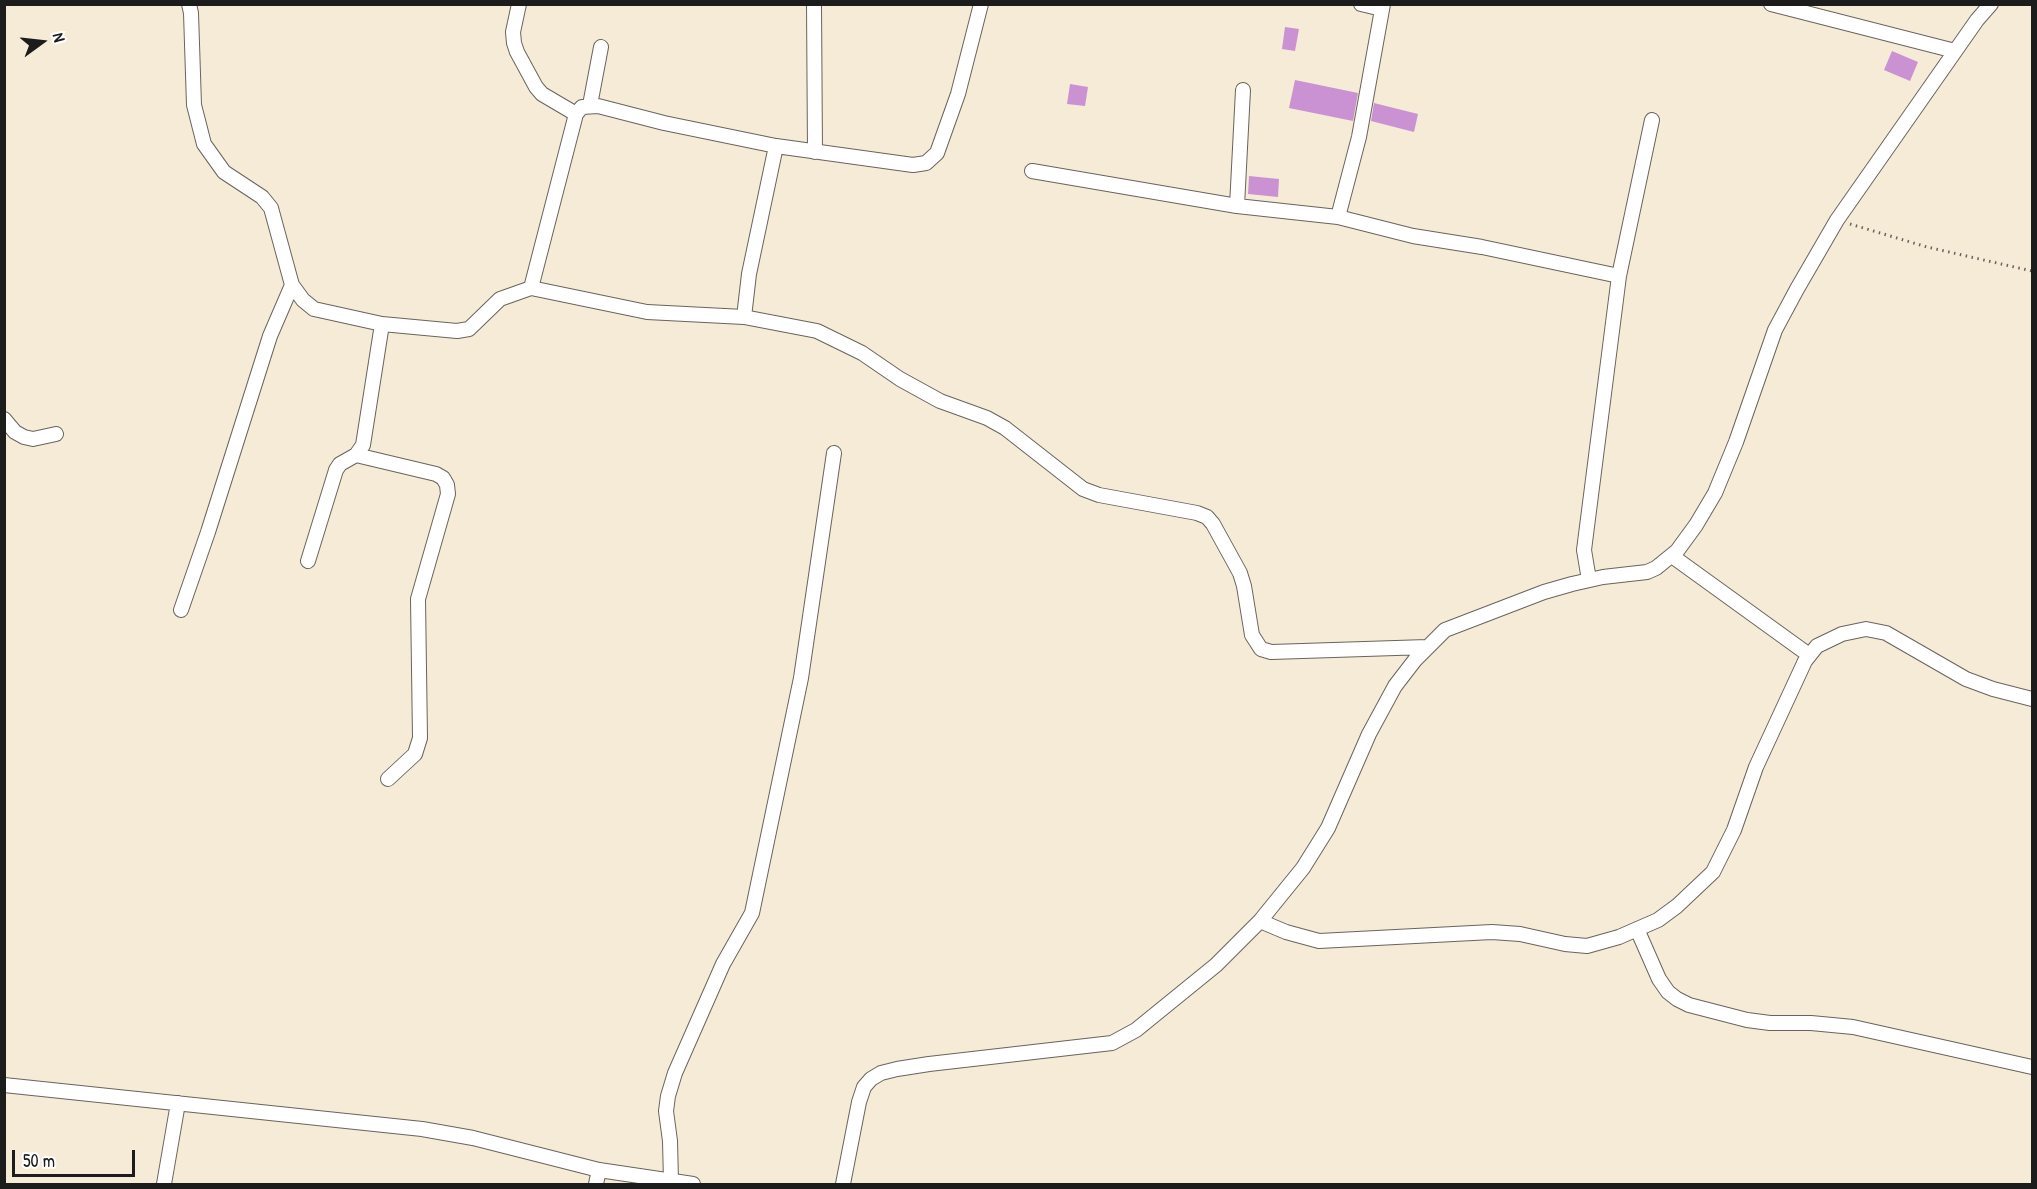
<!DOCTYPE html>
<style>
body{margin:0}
#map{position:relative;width:2037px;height:1189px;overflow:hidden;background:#f6ebd7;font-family:"Patrick Hand",sans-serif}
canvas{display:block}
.frame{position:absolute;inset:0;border:6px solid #1c1c1c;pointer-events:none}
.north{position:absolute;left:12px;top:12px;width:60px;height:60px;-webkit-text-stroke:4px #fff;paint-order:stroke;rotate:75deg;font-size:16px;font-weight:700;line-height:24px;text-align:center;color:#1c1c1c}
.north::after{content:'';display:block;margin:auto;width:21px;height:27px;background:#1c1c1c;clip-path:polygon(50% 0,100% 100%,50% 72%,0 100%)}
.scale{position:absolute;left:12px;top:1150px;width:123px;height:27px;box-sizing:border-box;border:3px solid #1c1c1c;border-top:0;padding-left:8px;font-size:18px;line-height:21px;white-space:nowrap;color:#1c1c1c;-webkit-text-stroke:4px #fff;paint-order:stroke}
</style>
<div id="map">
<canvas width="2037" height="1189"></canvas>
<div class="frame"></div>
<div class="north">N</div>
<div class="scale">50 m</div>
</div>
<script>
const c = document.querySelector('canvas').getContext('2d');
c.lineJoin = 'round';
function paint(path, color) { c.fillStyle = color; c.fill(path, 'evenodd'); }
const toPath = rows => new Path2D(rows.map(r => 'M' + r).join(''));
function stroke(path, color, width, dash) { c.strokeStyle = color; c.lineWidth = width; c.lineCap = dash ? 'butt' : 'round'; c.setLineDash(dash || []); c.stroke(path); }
const building = toPath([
 [1285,27,1299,29,1295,51,1282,49],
 [1892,51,1918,62,1910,81,1884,70],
 [1295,80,1358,93,1353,121,1289,108],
 [1070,84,1088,87,1085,106,1067,104],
 [1374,103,1418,114,1414,132,1371,121],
 [1249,176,1279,179,1278,197,1248,194]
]);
const path = toPath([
 [1850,224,1927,247,2032,271]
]);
const street = toPath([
 [189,4,191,13,194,105,204,144,224,172,262,197,271,208,292,285,303,300,314,309,382,324,457,331,469,329,500,299,531,288,647,312,744,317,817,331,862,353,900,379,940,401,987,418,1005,428,1083,489,1099,495,1197,513,1207,517,1213,524,1240,573,1244,586,1252,635,1261,649,1271,652,1427,647],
 [519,4,513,32,514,43,517,52,536,87,542,94,576,114],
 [814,4,815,152],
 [1361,4,1382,9],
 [1771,4,1955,51],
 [590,105,601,47],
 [1032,171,1237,206,1338,217,1413,236,1482,247,1619,276],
 [1237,206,1243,90],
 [1338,217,1359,137,1383,4],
 [531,288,576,114,582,107,598,106,664,123,776,146,913,165,926,163,937,153,958,94,981,4],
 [744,317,749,274,776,146],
 [4,419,15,432,24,437,33,439,56,434],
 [356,455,436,474,443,478,447,485,448,494,418,599,420,738,415,754,388,779],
 [1672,556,1809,655],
 [308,561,336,470,340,464,356,455,363,445,382,324],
 [1589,580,1584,550,1619,276,1652,120],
 [181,610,208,532,270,336,292,285],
 [1260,921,1286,932,1319,941,1492,932,1520,934,1565,944,1587,946,1619,937,1658,920,1677,906,1713,872,1734,830,1756,767,1805,661,1817,646,1842,634,1866,629,1886,633,1966,679,1993,689,2032,699],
 [1637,929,1659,979,1668,992,1677,999,1689,1005,1747,1020,1770,1023,1811,1023,1853,1027,2032,1067],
 [4,1085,422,1129,473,1138,599,1170,693,1184],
 [671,1181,670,1141,666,1111,668,1096,675,1073,723,964,752,913,801,678,834,453],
 [164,1184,178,1103],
 [596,1184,599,1170],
 [843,1184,859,1102,864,1087,871,1079,881,1073,897,1069,929,1064,1112,1043,1136,1030,1216,965,1260,921,1303,868,1328,828,1369,734,1395,686,1415,660,1445,630,1544,592,1572,584,1603,577,1647,572,1656,568,1677,551,1696,525,1715,493,1736,442,1775,330,1797,289,1837,220,1977,20,1991,4]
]);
paint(building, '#ca92d2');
stroke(street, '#68645d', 16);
stroke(path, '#68645d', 3, [1.5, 4.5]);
stroke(street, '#fff', 14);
</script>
